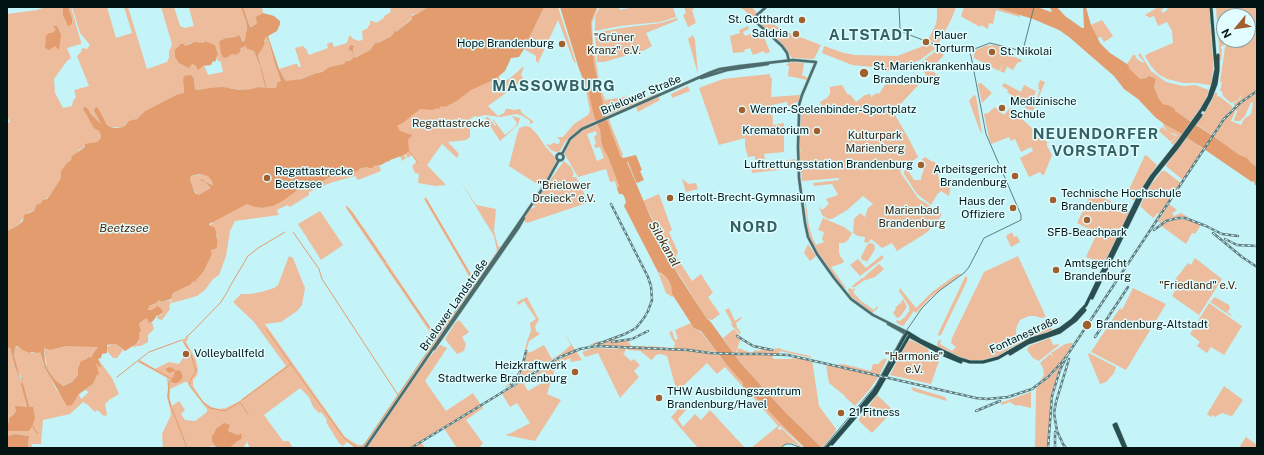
<!DOCTYPE html>
<meta charset="utf-8">
<style>
body{margin:0}
#map{position:relative;width:1264px;height:455px;overflow:hidden;background:#c4f4f7;font-family:"Public Sans",sans-serif}
canvas{display:block}
.frame{position:absolute;inset:0;border:8px solid #021314;pointer-events:none}
.north{position:absolute;left:1216px;top:8px;width:40px;height:40px;box-sizing:border-box;background:#e1fdff;border:1px solid #889fa1;border-radius:50%;rotate:241deg;font-size:11px;font-weight:700;line-height:16px;text-align:center;color:#021314}
.north::after{content:'';display:block;margin:auto;width:14px;height:18px;background:#a25f2e;clip-path:polygon(50% 0,100% 100%,50% 72%,0 100%)}
</style>
<div id="map">
<canvas width="1264" height="455"></canvas>
<div class="frame"></div>
<div class="north">N</div>
</div>
<script>
const c = document.querySelector('canvas').getContext('2d');
c.lineJoin = 'round';
function paint(path, color) { c.fillStyle = color; c.fill(path, 'evenodd'); }
const toPath = rows => new Path2D(rows.map(r => 'M' + r).join(''));
function stroke(path, color, width, dash) { c.strokeStyle = color; c.lineWidth = width; c.lineCap = dash ? 'butt' : 'round'; c.setLineDash(dash || []); c.stroke(path); }
function drawText(font, color, halo, rows, align = 'center') {
  c.font = font + ' "Public Sans",sans-serif'; c.lineWidth = 3; c.setLineDash([]); c.textBaseline = 'middle'; c.strokeStyle = halo; c.fillStyle = color; for (const [text, x, y, turn = 0] of rows) {
    c.save(); c.translate(x, y); c.rotate((+turn || 0) * Math.PI / 180); c.textAlign = isNaN(turn) ? turn : align; if (halo) c.strokeText(text, 0, 0); c.fillText(text, 0, 0); c.restore();
  }
}
const green = toPath([
 [45,7,71,7,81,42,81,44,67,48,71,58,67,61,54,79,55,93,63,108,72,106,73,101,76,97,74,90,89,86,77,56,81,52,82,48,87,49,90,45,80,33,72,7,107,7,116,38,132,33,124,7,128,7,147,69,167,62,169,58,169,52,172,44,161,7,174,7,180,26,185,28,193,26,194,27,189,7,211,7,213,8,213,7,241,7,245,16,247,30,246,32,245,40,244,42,239,36,235,37,226,38,219,41,228,57,232,54,238,53,245,44,247,49,254,51,260,63,258,55,265,44,264,42,266,37,267,37,269,42,275,64,281,81,275,88,270,88,258,87,251,89,240,90,229,88,209,88,198,90,195,89,194,79,183,80,184,93,178,94,145,111,137,119,126,123,123,127,110,127,107,125,101,113,94,111,101,124,90,113,83,109,94,127,99,131,101,136,101,138,97,142,88,145,79,150,61,171,61,178,50,195,41,203,36,205,34,211,29,212,17,226,7,231,7,120,8,123,10,122,7,116,7,14,37,10],
 [205,41,215,45,218,54,217,60,221,62,223,72,208,75,205,67,203,66,200,68,192,64,178,61,177,60,185,46,191,43,203,43],
 [243,7,262,7,263,13,257,16,257,23,252,27,250,27],
 [393,7,428,7,417,14,415,15,412,14,412,18,396,32,395,30,394,31,394,33,390,37,378,43,376,42,370,50,355,58,353,51,354,48,353,44,352,51,354,57,344,64,294,81,287,81,285,80,279,69,295,64,297,64,299,67,301,67,295,48,303,46,306,49,309,55,328,48,327,44,332,42,334,47,347,43,349,36,351,36,353,39,360,41,363,39,362,31,368,28,368,26,370,25,370,21,373,21,376,23,384,18,384,16,391,12,390,9],
 [544,7,558,7,576,63,574,62,558,20,538,63,536,61,536,56,524,49],
 [597,7,598,7,592,23,593,42,599,81,603,95,604,96,605,100,631,96,634,103,658,93,658,94,606,116,594,64,591,22],
 [600,7,619,7,620,10,629,8,629,7,673,7,676,17,660,22,620,26,595,31,595,19,596,14],
 [684,7,693,7,694,9,692,10,696,23,688,27,683,15,686,13],
 [737,7,752,7,758,14,784,31,821,45,814,59,792,58,779,42,779,41,766,28,765,29,754,16,751,17,743,9],
 [937,7,956,7,951,20,938,44,928,40,936,24,937,18],
 [964,7,994,7,1020,15,1020,17,996,10,993,24,989,23,988,29,981,25,980,27,962,17,961,16],
 [1158,7,1166,7,1161,10,1163,13,1167,10,1168,7,1209,7,1213,59,1213,69,1211,85,1209,85,1197,83,1183,83,1167,79,1158,74,1151,66,1145,56,1147,54,1173,43,1172,31,1167,22,1158,26,1154,16,1149,18,1148,16,1146,16,1145,15],
 [1216,7,1233,7,1234,16,1224,16,1224,40,1226,40,1223,46,1221,46,1221,49,1222,49,1221,60,1220,60],
 [1234,7,1257,7,1257,90,1235,106,1233,104,1240,99,1250,76,1242,94,1238,100,1231,103,1223,96,1222,91,1220,91,1222,82,1220,82,1225,47,1226,47,1227,41,1228,40,1248,40,1248,16,1235,16],
 [677,18,678,20,646,33,652,46,645,50,604,62,597,62,595,33,621,28,661,23],
 [1102,20,1113,36,1104,42,1101,37,1097,38,1091,25],
 [748,26,749,29,743,32,745,36,756,32,759,39,764,37,770,52,765,54,764,51,753,55,750,48,744,50,745,52,733,53,730,36,740,33,739,30],
 [693,35,695,40,698,74,688,39],
 [926,45,926,46,931,45,934,47,935,49,920,60,886,72,887,70,884,68,852,65,822,53,824,46,844,53,855,55,897,56],
 [993,45,999,46,999,47,1005,53,1022,60,1021,62,1018,62,1013,70,1004,65,1007,67,1004,73,1000,71,1003,64,999,71,974,58,974,53,976,50,985,46],
 [937,50,944,55,933,67,925,60,925,59],
 [1140,53,1151,71,1166,82,1183,86,1195,85,1209,90,1204,103,1191,121,1174,111,1168,105,1163,104,1159,99,1154,87,1156,79,1147,77,1144,79,1140,79,1129,68,1129,66,1127,64,1133,55,1135,55,1137,59,1143,63,1144,62,1138,55],
 [922,61,923,61,941,79,932,84,930,84,929,82,930,81,924,72],
 [792,62,804,63,802,75,808,78,807,80,788,76,789,66,786,65,787,64],
 [524,66,521,75,523,78,521,82,488,106,498,116,504,113,506,109,510,109,514,110,520,109,522,113,534,122,530,124,530,121,526,118,525,118,523,116,516,114,500,117,485,115,477,117,475,116,470,119,470,137,466,140,448,142,459,154,457,158,442,144,427,165,446,185,436,186,418,183,419,174,415,173,412,166,417,161,412,155,408,158,405,154,404,155,406,158,402,161,400,156,404,155,383,135,255,207,262,208,273,206,300,188,316,185,332,176,354,172,359,169,372,166,379,165,381,171,358,180,355,176,330,183,309,192,309,195,290,207,287,205,277,210,279,215,235,221,230,231,226,256,219,275,213,279,205,290,197,296,172,303,171,299,173,293,190,285,204,271,212,254,211,250,217,241,218,241,217,240,217,235,209,225,212,224,213,222,7,300,197,194,192,186,190,180,190,177,193,176,203,174,208,176,213,182,213,185,203,180,201,181,205,182,211,188,492,69,499,76,499,78,503,84,503,88,504,81,509,79],
 [580,70,588,90,597,120,581,128,571,136,565,142,560,151,556,152,551,150,546,144,550,145,553,143,559,144,560,140,557,137,563,137,574,124,588,115,590,111,586,91],
 [917,73,924,79,895,110,895,115,909,139,918,157,901,170,900,172,918,198,942,214,935,225,926,233,925,233,923,235,897,251,892,243,882,248,871,239,868,243,864,242,865,237,858,236,853,233,854,219,860,213,865,217,868,208,873,204,863,196,847,210,832,219,828,219,822,215,819,206,822,210,826,207,826,206,829,204,826,199,838,195,832,184,814,186,813,183,839,180,839,178,802,181,799,152,801,151,798,146,799,143,801,110,821,112,822,107,820,102,827,98,830,94,830,87,842,85,848,95,850,94,856,102,865,95,867,95,867,94,870,94,872,98,873,95,877,93,879,94,888,80,895,79,897,84,902,84,904,86],
 [770,74,770,77,772,78,771,97,800,95,799,102,793,103,793,105,788,106,787,102,772,105,773,125,784,123,784,152,764,154,765,159,755,160,755,156,748,157,745,146,745,138,719,145,699,88,723,79],
 [1040,80,1045,82,1033,111,1025,108,1027,102,1017,99,1007,92,1008,90,1002,86,1004,83,1021,92,1024,85,1036,91,1033,98,1036,100,1040,90,1038,89,1039,87,1038,86],
 [981,83,992,93,982,103,978,84],
 [688,86,690,91,672,98,671,94],
 [1257,92,1257,167,1231,150,1214,136,1226,118,1234,108,1235,112,1231,121,1241,125,1244,119,1251,114,1253,103,1251,102,1245,116,1240,121,1235,121,1234,120,1237,112,1235,107],
 [1215,93,1217,93,1217,96,1218,97,1219,96,1233,107,1227,114,1212,135,1196,124,1209,106],
 [974,95,976,96,982,133,980,131,969,101],
 [658,97,659,98,660,100,638,112,636,107],
 [995,107,1004,115,1010,108,1047,142,1047,146,1052,155,1044,175,1042,175,1040,172,1029,177,1028,175,1020,158,1033,151,1031,147,1021,152,1015,139,1011,141,1009,137,991,144,989,138,984,114,988,113],
 [512,116,520,118,518,125,500,141,485,118,488,117,495,126,496,125,493,121,493,119,505,135,516,126,517,123],
 [610,118,609,120,623,155,622,156,623,158,621,157,607,120],
 [598,124,600,131,601,141,604,150,608,157,619,186,617,189,615,181,610,182,606,169,578,177,564,153,570,142,576,135,584,130],
 [596,131,597,135,594,136,596,144,594,145,595,148,600,147,604,158,597,161,587,134],
 [1164,124,1182,134,1174,145,1171,143,1177,135,1168,132,1163,126],
 [526,126,530,127,537,134,545,146,554,156,557,161,552,173,536,194,542,185,534,182,509,166,518,131,519,130,519,128],
 [1162,127,1168,132,1176,136,1171,142,1159,131],
 [1187,137,1203,149,1183,180,1167,167,1166,165],
 [1145,155,1146,155,1157,165,1135,200,1133,200,1126,196],
 [925,157,931,161,935,162,939,179,952,178,949,196,941,191,939,193,938,193,931,205,917,194,904,174,904,171,907,169,914,180,921,180,922,174,924,171,922,168,925,166,921,160],
 [796,159,795,161,795,168,752,173,751,162,754,161,756,169,775,167,775,162],
 [564,161,571,167,574,174,572,177,576,177,583,190,587,203,527,223,524,221,526,215,531,208,531,209,535,207,535,206,532,205],
 [1162,171,1165,171,1181,183,1156,221,1155,219,1159,214,1158,213,1153,218,1140,206,1150,186],
 [459,179,476,205,496,209,494,231,498,246,500,247,509,236,364,448,355,448,347,442,343,446,339,443,326,422,327,420,321,412,319,413,313,407,309,397,300,388,264,415,283,441,289,441,293,448,249,448,249,446,247,442,249,438,244,447,245,448,230,448,234,444,238,441,241,433,238,435,228,431,228,430,230,425,213,439,212,442,217,448,215,448,213,446,209,447,208,448,163,448,162,434,171,415,170,408,167,397,168,389,167,378,138,362,140,360,155,369,169,362,179,364,184,357,189,354,188,353,185,356,183,354,187,351,189,353,182,340,189,336,186,342,196,360,198,369,197,375,193,380,193,386,203,401,211,407,219,409,226,408,238,402,286,366,254,322,233,302,241,294,251,294,261,292,274,288,278,285,289,256,293,258,305,288,302,305,297,311,281,322,265,324,345,437,358,445,362,445,365,443,497,251,494,236],
 [185,382,187,382,207,409,207,412,195,421,185,420,181,414,185,410,179,401,172,406,170,400,170,389],
 [682,179,689,184,696,183,698,189,686,192],
 [1092,192,1130,211,1104,264,1086,257,1097,233,1077,223],
 [659,194,672,230,669,232,678,252,676,256,692,281,701,274,713,293,708,297,720,314,712,320,707,319,671,262,668,250,671,250,672,248,669,243,666,245,643,201],
 [804,196,805,196,809,227,813,239,816,245,824,242,822,239,824,232,818,230,823,218,844,227,852,233,848,240,844,243,839,243,839,252,840,256,844,261,843,263,831,267,846,288,842,287,820,257,809,238,806,225,807,220],
 [426,197,475,281,473,283,424,199],
 [1169,204,1177,210,1172,213,1174,216,1181,213,1191,219,1185,217,1177,217,1171,218,1160,223,1158,222],
 [346,205,352,211,372,240,436,336,434,338,346,208],
 [320,211,343,245,321,260,298,224],
 [1180,219,1189,220,1201,225,1195,234,1192,233,1186,244,1160,225,1171,220],
 [1012,232,1014,237,1017,236,1020,242,1011,247,1006,236],
 [870,243,874,244,875,249,866,264,867,261,862,260,861,257,867,245],
 [808,244,816,256,810,261,804,253],
 [882,255,884,258,860,276,850,265,858,259,866,268],
 [1018,256,1046,317,1041,318,1035,316,1029,316,1020,320,1017,326,1016,331,1017,342,1025,339,1026,332,1028,329,1034,329,1039,333,1051,327,1053,332,1025,341,1012,347,997,357,987,361,966,360,938,347,937,344,939,340,941,340,940,344,952,351,956,347,951,343,952,338,984,272],
 [1195,258,1222,279,1199,315,1172,296,1178,285,1174,281,1188,263,1191,265],
 [879,264,884,269,875,277,863,281,855,287,851,287,862,278,864,278,865,276],
 [658,272,667,278,671,285,672,294,673,296,672,297,666,293],
 [957,274,962,274,932,296,916,313,914,311,904,325,902,326,897,323,896,320,900,321,903,318,904,318,910,310,909,309,909,306,899,291,900,288,916,308,932,292],
 [967,276,967,281,941,335,939,336,938,334,965,277],
 [850,288,853,290,855,288,855,290,853,292,861,301,874,310,877,306,878,308,872,313,848,294,849,293,848,289],
 [1133,288,1166,304,1126,370,1091,352,1120,308,1122,310],
 [527,297,539,320,535,326,536,331,540,334,529,341,527,349,529,353,544,345,552,359,563,352,571,345,564,333,582,360,571,362,570,358,557,364,553,375,557,377,556,381,551,381,547,394,561,400,535,441,505,435,511,433,530,423,517,403,510,407,502,394,567,355,567,353,560,355,505,388,505,387,513,380,517,375,522,366,527,341,531,331,530,323,536,319,524,301,518,305,517,302],
 [543,372,547,380,528,391,524,384],
 [1215,297,1229,305,1230,309,1227,312,1232,315,1231,316,1210,302],
 [903,299,907,307,900,317,897,318,893,313,896,309,895,308,900,303,902,304,901,302],
 [159,300,161,302,170,300,171,303,169,306,170,309,162,320,158,319,156,315,159,316,162,314,147,309,149,306,154,304],
 [1209,303,1242,326,1224,355,1211,347,1207,353,1197,346,1200,342,1190,334],
 [729,308,735,321,741,317,742,318,736,323,737,327,741,333,740,334,731,325,732,323,725,310],
 [145,318,147,318,150,323,152,322,154,329,148,335,148,342,141,346,136,346,134,348,133,345,139,342,139,325],
 [459,320,469,332,462,337,466,344,464,351,457,354,445,339,455,323],
 [691,323,694,328,700,331,717,352,679,349,719,355,743,383,743,387,725,367,717,374,707,363,677,392,667,356,660,354,656,355,652,360,650,359,644,354,641,352,641,351,628,350,628,348,637,348,626,348,624,354,620,351,631,361,634,359,640,365,634,371,639,377,620,398,598,353,585,357,582,352,594,348,619,349,618,348,589,345,599,341,601,343,611,339,628,341,631,346,646,346,645,349,648,346,674,348,675,343,672,339,669,332,672,331,675,340,678,339,675,330],
 [734,329,741,337,736,353,733,353,723,338],
 [1050,338,1053,345,1059,344,1059,345,1039,361,1033,358,1027,350,1029,346],
 [743,339,754,345,762,347,772,349,779,348,783,350,810,356,812,358,780,351,778,355,773,356,772,357,774,359,792,359,792,358,812,360,819,406,836,429,835,432,822,448,785,412,734,355,743,355,737,353,738,348,752,353,755,350,760,351,761,349,747,344,741,340],
 [911,340,927,348,929,351,928,355,939,361,931,384,890,375,908,341],
 [1070,343,1073,343,1065,357,1052,372,1038,384,1044,375,1043,368,1040,363,1050,354,1053,357,1051,353,1065,344,1066,344],
 [112,344,116,344,123,350,117,358,113,358,108,352,106,347],
 [440,345,442,345,442,347,443,346,447,348,425,381,446,411,473,393,483,408,466,420,483,443,479,448,457,448,443,427,421,441,425,448,366,448,371,441,373,440,374,437,427,360],
 [18,346,22,350,33,353,40,352,43,363,56,389,60,394,72,405,79,394,81,399,89,392,85,390,93,384,97,375,96,365,96,363,98,365,98,359,112,378,119,394,109,400,105,404,107,415,104,416,97,410,95,412,88,405,83,402,70,414,43,420,41,444,32,444,32,448,28,448,29,436,15,434,7,436,7,431,29,431,32,427,28,406,21,407,16,411,13,415,9,418,9,422,7,425,7,347,10,348,15,367,21,382,21,376,17,369,14,356,15,347],
 [67,346,99,346,94,352,91,358,85,360,78,369,78,375,72,382,62,386,55,380,47,368,44,348,50,350],
 [1089,353,1116,367,1114,373,1106,382,1100,384,1088,355],
 [883,359,887,359,879,376,870,389,855,406,845,397,845,396,829,383,826,365,844,368,837,365,843,364,871,371,873,364,878,364],
 [1062,363,1052,395,1047,448,1035,448,1036,390,1037,387,1052,375],
 [1224,386,1243,400,1233,415,1231,416,1222,413,1215,417,1212,415,1211,417,1207,414],
 [911,387,945,397,947,401,913,391],
 [748,392,753,395,804,446,807,448,805,448,780,426,778,428,778,430,782,429,803,448,795,444,789,443,779,448,751,448,778,426],
 [1031,392,1031,408,1018,405,1016,406,1010,402,1002,405,1000,403],
 [877,395,895,412,888,416,872,433,859,421,859,419],
 [685,402,687,404,686,405,688,408,678,419,683,427,695,414,701,420,710,410,745,448,698,448,671,417],
 [1246,437,1257,445,1257,448,1243,448,1240,446]
]);
const water = toPath([
 [63,7,68,7,72,19,72,24,68,26,63,15],
 [241,7,243,7,250,27,252,27,257,23,256,18,257,16,263,13,274,16,280,21,280,24,277,31,268,36,279,69,285,80,287,81,301,79,317,73,322,72,330,67,344,64,346,61,349,61,354,57,352,51,349,50,349,47,352,45,354,46,353,51,355,58,370,50,376,42,378,43,390,37,394,33,394,31,395,30,396,32,412,19,412,16,417,14,428,7,544,7,524,49,519,57,511,58,505,71,499,76,491,81,471,90,458,100,447,106,444,107,442,106,440,107,440,109,438,108,432,110,420,109,404,122,397,126,400,131,412,135,412,136,409,138,408,141,409,151,404,155,390,160,389,162,388,161,381,165,373,166,373,168,368,168,367,167,359,169,358,171,354,172,332,176,316,185,309,186,306,188,300,188,284,200,273,206,262,208,255,207,247,204,209,224,210,226,214,227,216,231,217,240,219,241,217,241,217,248,211,250,212,254,204,271,196,280,196,282,194,281,190,285,173,293,171,299,161,302,159,300,156,303,149,306,148,310,152,310,158,306,162,310,163,312,158,316,156,315,156,317,152,322,148,323,148,320,146,318,140,323,139,325,141,330,139,333,139,340,136,344,125,351,116,344,112,344,107,345,107,353,102,354,101,358,98,359,101,367,99,367,97,364,96,364,99,374,97,375,93,384,79,394,72,405,67,406,45,368,40,352,38,353,31,352,30,353,22,350,18,346,16,346,15,348,14,356,22,384,15,367,10,348,7,347,7,231,17,226,23,221,24,215,34,211,36,205,41,203,43,200,47,199,50,195,61,178,61,171,67,163,71,160,72,156,85,147,85,144,97,142,101,138,101,136,99,131,94,128,83,109,84,107,85,107,88,109,90,113,101,124,94,111,95,108,97,107,101,113,107,125,110,127,116,128,123,127,129,121,137,119,145,111,178,94,184,93,183,80,184,76,191,75,194,79,195,89,198,90,209,88,223,87,239,90,251,89,258,87,270,88,275,88,277,86,277,83,281,81,275,64,269,42,267,37,266,37,264,41,265,44,258,55,261,68,254,51,247,49,245,45,244,47,241,48,240,52,238,53,237,55,232,54,228,57,225,58,223,57,221,53,219,41,226,38,235,37,239,35,243,42,245,40,246,32,247,30,246,21],
 [200,174,208,176,211,180,212,181,213,184,212,185,201,179,201,181,205,182,211,188,199,195,195,193,190,180,191,176],
 [67,346,98,347,94,352,91,358,89,357,85,360,81,361,78,369,78,375,72,382,63,386,55,380,47,368,45,362,44,348,50,350],
 [560,7,597,7,591,22,594,64,607,120,621,157,623,158,636,155,642,170,640,171,644,180,637,183,636,182,628,162,627,162,650,216,666,245,671,262,679,276,707,319,710,321,739,361,785,412,822,448,807,448,804,447,753,395,747,392,743,387,743,383,727,365,701,331,694,328,672,294,671,285,667,278,661,273,658,272,624,206,626,202,624,196,622,194,619,194,617,189,619,186,608,157,604,150,601,141,600,130,594,116,588,90,579,69],
 [994,7,1031,7,1040,8,1051,12,1052,11,1049,7,1057,7,1065,16,1082,28,1084,28,1083,7,1086,7,1087,11,1091,25,1100,43,1110,53,1127,64,1129,66,1129,68,1140,79,1146,78,1149,76,1156,79,1154,87,1159,99,1163,104,1168,105,1175,109,1175,111,1216,138,1239,155,1247,158,1251,163,1257,167,1257,186,1254,184,1255,183,1253,181,1252,182,1182,134,1164,124,1155,117,1138,99,1124,89,1114,76,1069,37,1059,30,1033,19],
 [53,26,57,26,61,35,59,50,55,46,49,50,45,48,46,36,49,33,52,33,56,30],
 [205,41,215,45,218,54,215,62,213,61,211,65,203,66,198,70,196,66,192,64,189,68,179,63,175,57,175,50,181,44,184,44,185,46,195,42,203,43],
 [171,367,176,371,179,370,181,372,183,377,180,381,176,383,173,383,171,381,175,372,174,371,169,373,165,369,167,368],
 [15,406,33,407,35,418,32,427,29,431,7,431,7,425,9,422,9,418,13,415,16,411],
 [224,423,230,425,228,431,238,435,241,433,242,438,234,444,230,448,217,448,212,442,212,435,214,434,216,429],
 [15,434,29,436,28,448,7,448,7,436]
]);
const stream = toPath([
 [261,68,266,88],
 [409,151,418,163],
 [426,200,475,283,437,338],
 [348,208,385,262],
 [293,232,319,269,322,279,398,395,362,448],
 [386,265,437,338,398,395],
 [229,288,248,256,258,248,285,232],
 [186,337,191,333,221,302,229,289],
 [184,343,190,351,196,371,190,381,189,385,204,404,210,408,225,411,240,402,248,414],
 [139,361,172,379],
 [291,364,344,438,357,448],
 [117,377,149,352,182,340],
 [242,400,291,364,266,329],
 [171,407,168,397,169,382,171,381],
 [172,409,186,445,186,448],
 [33,426,35,431,38,433]
]);
const canal = toPath([
 [22,384,28,406,27,409]
]);
const secondary = toPath([
 [766,7,756,16,754,20,782,46,787,53,789,61],
 [701,78,727,70,768,64],
 '556.5 157a3.5 3.5 0 1 1 7 0a3.5 3.5 0 1 1-7 0Z',
 [562,154,570,139,582,129,709,73,720,69,740,66,793,60,816,62,802,95,799,105,799,116,798,146,799,178,805,223,808,237,817,254,834,278,851,299,873,315,907,332],
 [888,324,906,334],
 [434,349,519,227,524,218],
 [365,448,545,185,559,160]
]);
const primary = toPath([
 [1204,110,1211,97,1216,84,1218,70,1218,55],
 [1092,298,1144,192,1154,176,1176,149,1201,115],
 [1010,354,1028,343,1060,332,1076,320,1085,310],
 [832,444,876,393,909,336,944,355,961,362],
 [826,448,846,425,874,391,907,332,920,340,960,359,970,362,983,362,998,358,1031,339,1048,334,1060,329,1072,320,1086,305,1140,194,1151,177,1177,144,1202,109,1209,97,1213,84,1216,69,1211,7],
 [1124,448,1114,425,1116,424,1126,448]
]);
const tram = toPath([
 [899,7,900,28,902,32,944,48,969,51,990,43,1018,50,1021,49,1024,46,1034,7],
 [780,448,786,444,791,444,802,448],
 [823,448,876,385,902,337,922,308,939,291,964,273,969,267,984,238,1021,220,1021,215,986,134,971,56,969,51,966,50]
]);
const rail = toPath([
 [1154,230,1166,221,1178,218,1185,218,1206,226,1222,234,1238,236],
 [1213,233,1242,257,1257,267],
 [1225,239,1237,245,1257,246],
 [737,336,753,346,772,350],
 [1095,337,1128,287],
 [612,342,632,339,648,331],
 [595,345,625,334,636,328,644,318,648,311,652,300,651,286,648,277,611,204],
 [511,384,517,377,522,368,526,351],
 [976,411,1000,401],
 [1055,432,1055,448],
 [411,448,560,357,580,349,596,346,688,350,710,353,738,354,760,354,788,355,976,398,987,399,1008,397,1032,389,1048,377,1062,362,1068,354],
 [1048,448,1052,396,1060,370,1068,354,1224,119,1240,103,1257,91],
 [1066,448,1063,444,1057,431,1054,413,1056,402,1069,359]
]);
const markers = [
 [802,20,4,"#a25f2e"],
 [796,34,4,"#a25f2e"],
 [926,42,4,"#a25f2e"],
 [562,44,4,"#a25f2e"],
 [992,52,4,"#a25f2e"],
 [864,73,5,"#a25f2e"],
 [1002,108,4,"#a25f2e"],
 [742,110,4,"#a25f2e"],
 [817,131,4,"#a25f2e"],
 [921,165,4,"#a25f2e"],
 [1015,176,4,"#a25f2e"],
 [267,178,4,"#a25f2e"],
 [670,198,4,"#a25f2e"],
 [1053,200,4,"#a25f2e"],
 [1013,208,4,"#a25f2e"],
 [1087,220,4,"#a25f2e"],
 [1056,270,4,"#a25f2e"],
 [1087,325,5,"#a25f2e"],
 [186,354,4,"#a25f2e"],
 [575,372,4,"#a25f2e"],
 [659,398,4,"#a25f2e"],
 [841,413,4,"#a25f2e"]
];
const poiNames = [
 ["St. Gotthardt",794,20,"right"],
 ["Saldria",788,34,"right"],
 ["Plauer",934,36],
 ["Torturm",934,49],
 ["Hope Brandenburg",554,44,"right"],
 ["St. Nikolai",1000,52],
 ["St. Marienkrankenhaus",873,67],
 ["Brandenburg",873,80],
 ["Medizinische",1010,102],
 ["Schule",1010,115],
 ["Werner-Seelenbinder-Sportplatz",750,110],
 ["Krematorium",809,131,"right"],
 ["Luftrettungsstation Brandenburg",913,165,"right"],
 ["Arbeitsgericht",1007,170,"right"],
 ["Brandenburg",1007,183,"right"],
 ["Regattastrecke",275,172],
 ["Beetzsee",275,185],
 ["Technische Hochschule",1061,194],
 ["Brandenburg",1061,207],
 ["Bertolt-Brecht-Gymnasium",678,198],
 ["Haus der",1005,202,"right"],
 ["Offiziere",1005,215,"right"],
 ["SFB-Beachpark",1087,233,"center"],
 ["Amtsgericht",1064,264],
 ["Brandenburg",1064,277],
 ["Brandenburg-Altstadt",1096,325],
 ["Volleyballfeld",194,354],
 ["Heizkraftwerk",567,366,"right"],
 ["Stadtwerke Brandenburg",567,379,"right"],
 ["THW Ausbildungszentrum",667,392],
 ["Brandenburg/Havel",667,405],
 ["21 Fitness",849,413]
];
const parkNames = [
 ["\"Grüner",614,38],
 ["Kranz\" e.V.",614,51],
 ["Regattastrecke",451,124],
 ["Kulturpark",875,136],
 ["Marienberg",875,149],
 ["\"Brielower",564,186],
 ["Dreieck\" e.V.",564,199],
 ["Marienbad",912,211],
 ["Brandenburg",912,224],
 ["\"Friedland\" e.V.",1198,286],
 ["\"Harmonie\"",914,357],
 ["e.V.",914,370]
];
const streetNames = [
 ["Brielower Straße",641,95,-23],
 ["Brielower Landstraße",454,305,-55],
 ["Fontanestraße",1024,335,-25]
];
const waterNames = [
 ["Beetzsee",124,228],
 ["Silokanal",664,244,60]
];
const districtNames = [
 ["ALTSTADT",871,35],
 ["MASSOWBURG",554,86],
 ["NEUENDORFER",1096,134],
 ["VORSTADT",1096,151],
 ["NORD",754,227]
];
paint(green, '#edbc9c');
paint(water, '#e39c6d');
stroke(stream, '#e39c6d', 1);
stroke(canal, '#e39c6d', 2);
stroke(secondary, '#a5d0d3', 3.5);
stroke(primary, '#a5d0d3', 4);
stroke(secondary, '#4f6c6d', 2.5);
stroke(primary, '#2b4f51', 3);
stroke(tram, '#5e7e80', 1);
stroke(rail, '#5e7e80', 2.5);
stroke(rail, '#e1fdff', 1, [3]);
for (const [x, y, r, color] of markers) { const dot = new Path2D(); dot.arc(x, y, r, 0, 2 * Math.PI); c.fillStyle = color; c.fill(dot); stroke(dot, '#e1fdff', 1.5); }
drawText('11px', '#021314', '#e1fdff', poiNames, 'left');
drawText('11px', '#40230f', '#e1fdff', parkNames);
drawText('11px', '#021314', '#e1fdff', streetNames);
drawText('italic 12px', '#502300', '#e1fdff', waterNames);
c.letterSpacing = '1px';
drawText('bold 15px', '#336062', '#e1fdff', districtNames);
c.letterSpacing = '0px';
</script>
